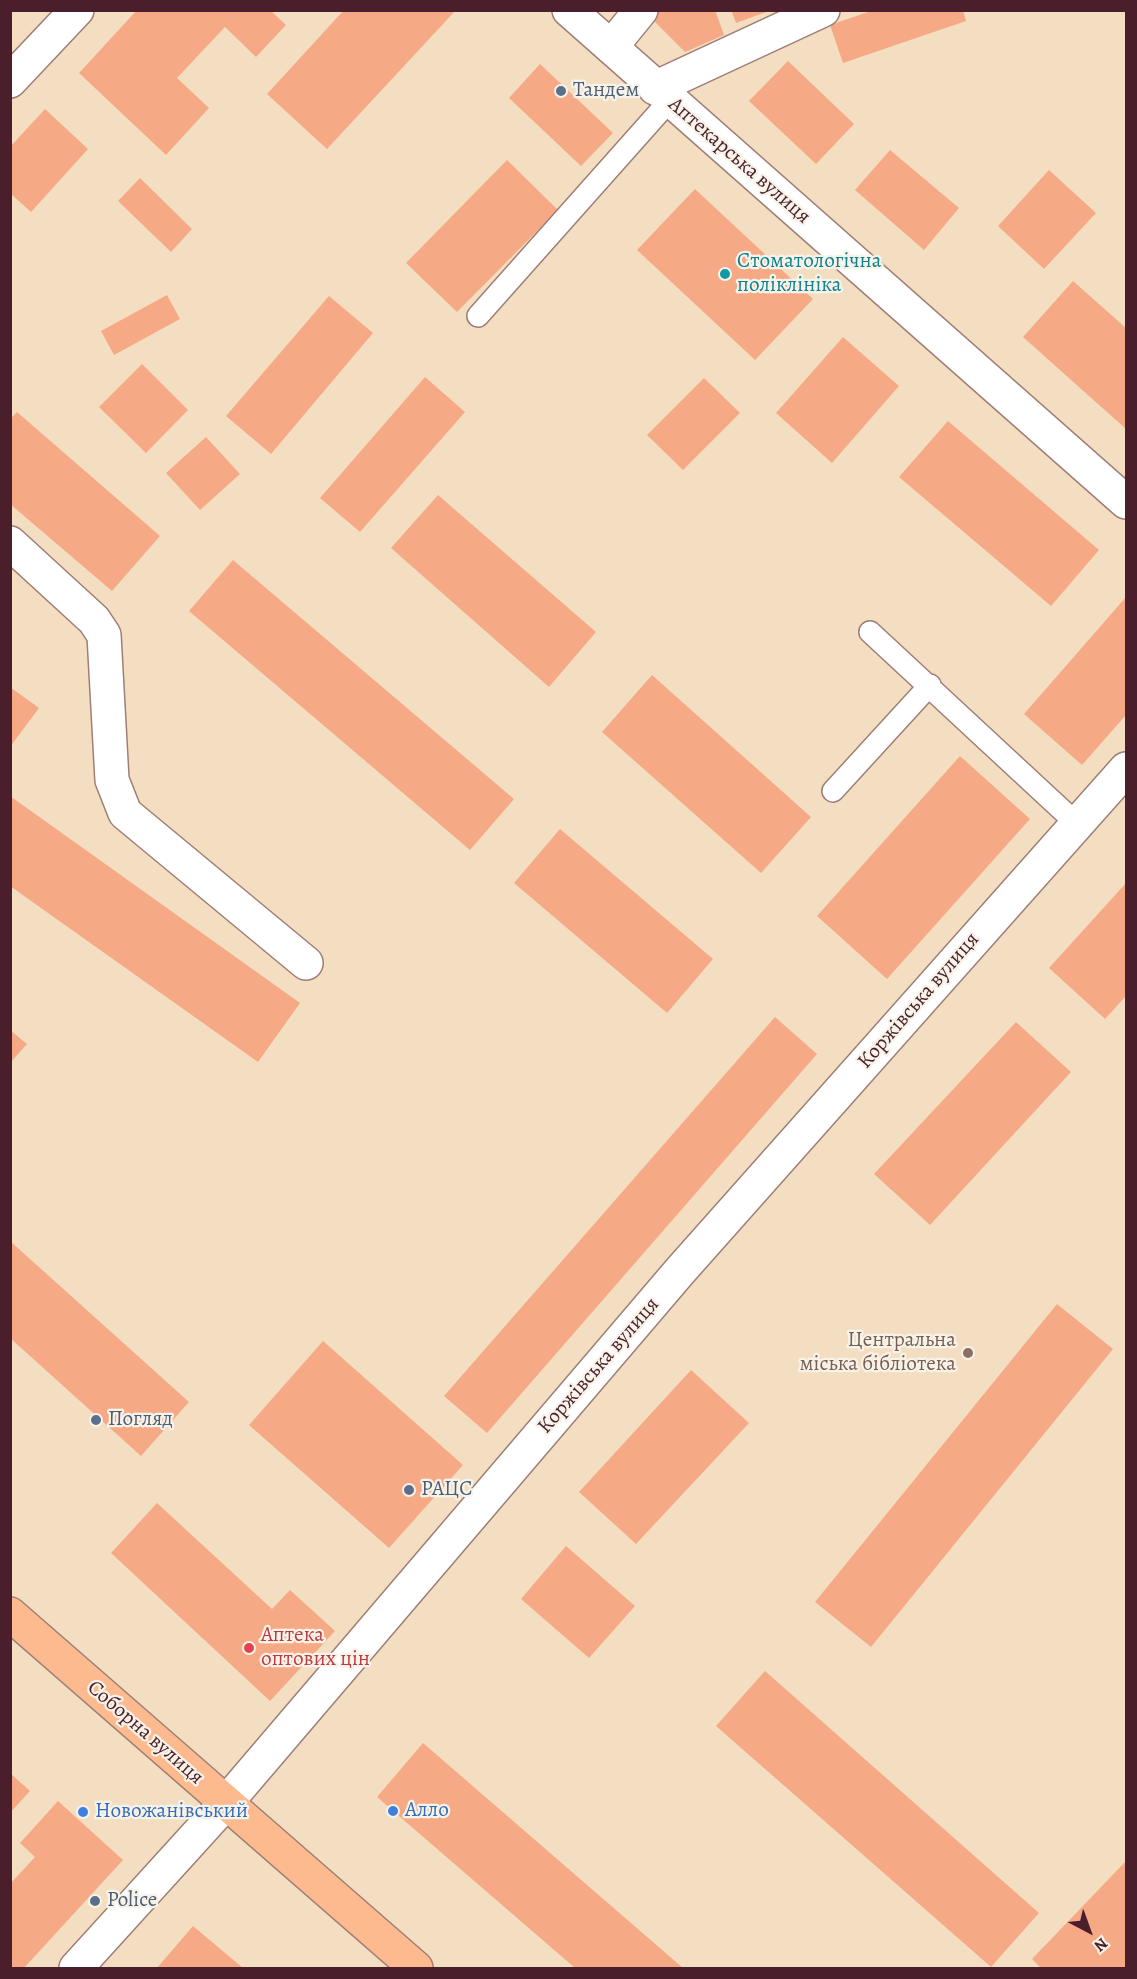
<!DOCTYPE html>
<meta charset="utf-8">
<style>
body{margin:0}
#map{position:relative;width:1137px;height:1979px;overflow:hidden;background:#f4dec2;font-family:Alegreya,serif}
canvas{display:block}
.frame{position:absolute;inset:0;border:12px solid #4a1f2b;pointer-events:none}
.north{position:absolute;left:1059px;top:1901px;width:60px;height:60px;-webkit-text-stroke:4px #f7f3e8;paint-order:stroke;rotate:139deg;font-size:16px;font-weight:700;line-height:24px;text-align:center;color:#4a1f2b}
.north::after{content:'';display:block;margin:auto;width:21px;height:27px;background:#4a1f2b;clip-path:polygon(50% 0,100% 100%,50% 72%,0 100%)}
</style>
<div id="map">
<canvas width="1137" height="1979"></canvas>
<div class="frame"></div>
<div class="north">N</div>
</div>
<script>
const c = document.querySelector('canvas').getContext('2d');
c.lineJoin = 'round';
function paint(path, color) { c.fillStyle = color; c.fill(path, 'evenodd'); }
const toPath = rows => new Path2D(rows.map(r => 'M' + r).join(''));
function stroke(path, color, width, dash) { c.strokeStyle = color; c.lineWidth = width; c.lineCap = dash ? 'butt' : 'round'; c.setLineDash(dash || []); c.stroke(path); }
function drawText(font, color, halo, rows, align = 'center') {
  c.font = font + ' Alegreya,serif'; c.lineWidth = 4.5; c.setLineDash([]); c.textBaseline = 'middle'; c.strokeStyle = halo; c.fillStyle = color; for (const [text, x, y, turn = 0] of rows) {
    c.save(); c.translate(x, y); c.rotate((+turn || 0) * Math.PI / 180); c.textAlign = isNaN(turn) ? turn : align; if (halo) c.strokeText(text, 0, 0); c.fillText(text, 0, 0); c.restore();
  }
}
const building = toPath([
 [137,10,270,10,286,25,256,57,225,27,177,78,209,108,166,155,79,73],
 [344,10,456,10,327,149,267,94],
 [655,10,715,10,724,35,685,52,650,17],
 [731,10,769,10,769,11,736,23],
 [874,10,963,10,966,21,843,63,830,25],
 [788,61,854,124,816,164,749,101],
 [540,64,613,133,581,166,509,98],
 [45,109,88,149,31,212,10,193,10,147],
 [890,150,959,208,924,250,855,190],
 [507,160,558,210,457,312,406,263],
 [1049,170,1096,213,1044,269,998,226],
 [140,178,192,229,171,252,118,201],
 [695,189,813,299,755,360,637,250],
 [1073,281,1126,328,1126,429,1023,337],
 [167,295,180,319,114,355,101,331],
 [329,296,373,333,271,454,226,416],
 [843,337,899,386,832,463,776,413],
 [142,364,188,410,146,453,99,407],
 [425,377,465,412,360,532,320,498],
 [704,378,740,413,683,470,647,435],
 [17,412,160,536,112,591,10,504,10,419],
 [948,421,1099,550,1051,606,899,477],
 [206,437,240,474,200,510,166,473],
 [438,495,596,632,549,687,391,548],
 [233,560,514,799,470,850,189,611],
 [1126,597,1126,715,1082,765,1024,714],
 [652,675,811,817,761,873,602,732],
 [10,687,39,708,10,747],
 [960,756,1030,819,887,979,817,916],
 [10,796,300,1003,258,1062,10,886],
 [560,829,713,959,667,1013,514,883],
 [1126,883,1126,996,1105,1019,1049,968],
 [775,1017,817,1054,487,1433,444,1396],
 [1016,1022,1071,1072,930,1225,874,1174],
 [10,1030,27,1044,10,1063],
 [10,1241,189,1402,141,1456,10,1338],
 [1057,1304,1113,1349,871,1647,815,1602],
 [323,1341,463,1465,389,1548,249,1425],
 [691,1370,749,1423,636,1544,579,1492],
 [157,1503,272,1609,290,1590,335,1631,270,1701,111,1553],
 [566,1546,635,1606,589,1658,521,1599],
 [765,1671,1039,1913,991,1967,716,1726],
 [423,1743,683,1968,575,1968,377,1797],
 [10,1773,30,1791,10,1813],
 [58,1801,123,1860,24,1968,10,1968,10,1884,35,1857,20,1843],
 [1126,1861,1126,1968,1041,1968,1032,1959],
 [193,1926,243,1968,157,1968]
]);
const service = toPath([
 [478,316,670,100],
 [870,632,1076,823],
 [833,791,930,685]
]);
const minor = toPath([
 [611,47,641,10],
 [655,88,823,10],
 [10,543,94,620,104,635,112,780,125,813,306,963]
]);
const tertiary = toPath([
 [569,10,1126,502],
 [10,81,77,10],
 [76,1968,225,1804,680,1271,1126,769]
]);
const primary = toPath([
 [10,1614,416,1968]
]);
const markers = [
 [561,91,6,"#5c6f8a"],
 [725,274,6,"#0f9aa8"],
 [968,1353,6,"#8d6e63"],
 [96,1420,6,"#5c6f8a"],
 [409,1490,6,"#5c6f8a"],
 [249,1648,6,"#e0444e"],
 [393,1811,6,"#3f7fe0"],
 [83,1812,6,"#3f7fe0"],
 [95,1901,6,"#5c6f8a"]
];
const serviceNames = [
 ["Тандем",573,91],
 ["Погляд",108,1420],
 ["РАЦС",421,1490],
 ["Police",107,1901]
];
const streetNames = [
 ["Аптекарська вулиця",739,161,41],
 ["Коржівська вулиця",919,1001,-49],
 ["Коржівська вулиця",599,1366,-49],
 ["Соборна вулиця",145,1733,41]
];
const cultureNames = [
 ["Стоматологічна",737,262],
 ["поліклініка",737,286]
];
const educationNames = [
 ["Центральна",956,1341],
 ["міська бібліотека",956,1365]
];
const healthNames = [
 ["Аптека",261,1636],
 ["оптових цін",261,1660]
];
const shopNames = [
 ["Алло",405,1811],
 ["Новожанівський",95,1812]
];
paint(building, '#f6a985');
stroke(service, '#9f7e76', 24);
stroke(minor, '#9f7e76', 36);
stroke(tertiary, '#9f7e76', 36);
stroke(primary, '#9f7e76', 36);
stroke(service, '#fff', 21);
stroke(minor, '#fff', 33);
stroke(tertiary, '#fff', 33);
stroke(primary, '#fcba8e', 33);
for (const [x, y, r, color] of markers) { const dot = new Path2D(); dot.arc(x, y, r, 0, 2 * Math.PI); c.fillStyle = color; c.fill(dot); stroke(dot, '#f7f3e8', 2); }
drawText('21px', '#4e5e75', '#f7f3e8', serviceNames, 'left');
drawText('21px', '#4a1f2b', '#f7f3e8', streetNames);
drawText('21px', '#0d838f', '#f7f3e8', cultureNames, 'left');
drawText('21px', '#785e54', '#f7f3e8', educationNames, 'right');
drawText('21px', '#be3a42', '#f7f3e8', healthNames, 'left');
drawText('21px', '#366cbe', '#f7f3e8', shopNames, 'left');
</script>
